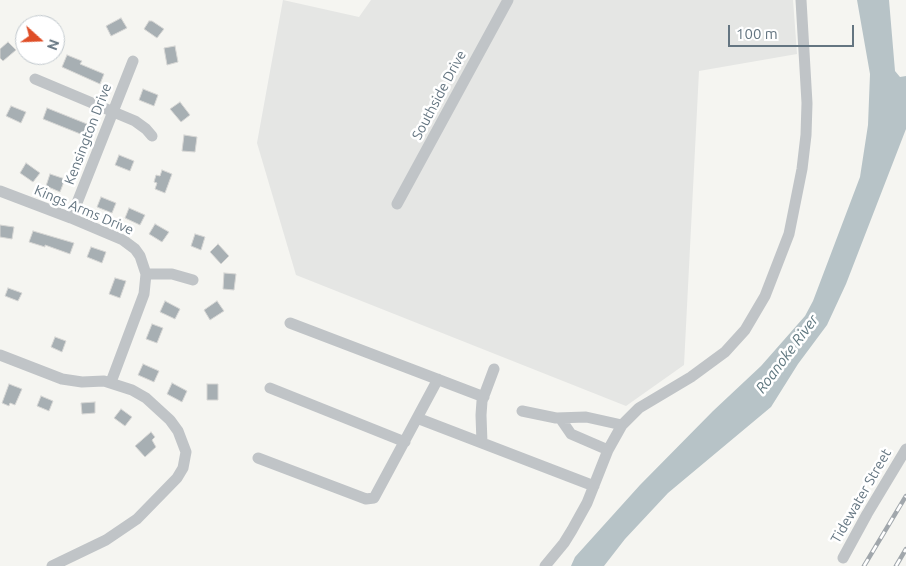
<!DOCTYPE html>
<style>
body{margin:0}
#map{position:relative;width:906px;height:566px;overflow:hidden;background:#f5f5f1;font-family:Ubuntu,sans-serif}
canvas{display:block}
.north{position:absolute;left:15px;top:15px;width:50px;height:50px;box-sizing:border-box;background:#fff;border:1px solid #c1c8cd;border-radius:50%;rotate:110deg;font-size:14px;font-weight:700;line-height:20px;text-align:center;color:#647581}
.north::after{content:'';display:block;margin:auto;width:18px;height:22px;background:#df4e27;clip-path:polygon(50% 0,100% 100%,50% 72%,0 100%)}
.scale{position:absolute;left:728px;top:25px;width:126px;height:22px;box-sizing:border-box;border:2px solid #647581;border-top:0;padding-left:6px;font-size:15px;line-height:18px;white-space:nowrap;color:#647581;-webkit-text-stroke:4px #fff;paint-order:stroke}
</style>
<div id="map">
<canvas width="906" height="566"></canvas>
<div class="north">N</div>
<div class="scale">100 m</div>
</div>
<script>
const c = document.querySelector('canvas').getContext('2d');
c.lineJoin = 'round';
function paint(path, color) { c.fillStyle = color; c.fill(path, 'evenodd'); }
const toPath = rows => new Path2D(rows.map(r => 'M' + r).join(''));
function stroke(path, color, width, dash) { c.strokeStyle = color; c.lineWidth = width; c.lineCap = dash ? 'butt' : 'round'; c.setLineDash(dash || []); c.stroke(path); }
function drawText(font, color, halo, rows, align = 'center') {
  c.font = font + ' Ubuntu,sans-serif'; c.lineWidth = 5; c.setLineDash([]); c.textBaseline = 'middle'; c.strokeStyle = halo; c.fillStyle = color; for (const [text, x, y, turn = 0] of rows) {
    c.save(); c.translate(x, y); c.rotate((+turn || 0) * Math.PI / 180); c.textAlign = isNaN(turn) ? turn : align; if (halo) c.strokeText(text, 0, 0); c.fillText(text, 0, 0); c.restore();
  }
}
const built = toPath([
 [283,0,359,17,371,0,793,0,797,54,699,71,684,365,626,406,296,275,257,143]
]);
const water = toPath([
 [857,0,889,0,895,71,900,77,906,76,906,129,846,284,827,325,798,364,771,407,668,493,625,539,604,566,571,566,575,557,640,485,713,411,761,366,805,316,813,301,860,177,868,125,870,74]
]);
const building = toPath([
 [121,18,127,28,111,36,106,26,121,18],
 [149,21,152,21,164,29,157,38,144,29,149,21],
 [8,42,16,50,3,61,0,58,0,49,8,42],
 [175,46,178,62,167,65,164,48,175,46],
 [67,55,82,61,80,64,104,74,100,84,62,67,67,55],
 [143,89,158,95,154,106,139,100,143,89],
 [180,102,190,115,181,122,170,109,180,102],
 [11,106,26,112,21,123,6,116,11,106],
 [47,108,87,124,83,135,43,119,47,108],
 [184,135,197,137,195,152,182,151,184,135],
 [119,155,134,161,130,171,115,165,119,155],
 [26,163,40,173,33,182,20,173,26,163],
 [162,170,172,174,165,193,155,189,157,183,154,182,156,175,160,176,162,170],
 [50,174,65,179,60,192,46,186,50,174],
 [101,197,116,203,112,213,97,207,101,197],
 [129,208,145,215,140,225,125,218,129,208],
 [155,224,169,232,162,242,149,234,155,224],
 [0,225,14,227,12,239,0,237,0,225],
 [33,231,74,243,70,254,45,245,45,247,29,242,33,231],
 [195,234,205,237,201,250,191,246,195,234],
 [218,244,229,256,221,264,210,252,218,244],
 [91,247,106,252,102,263,87,257,91,247],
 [224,273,236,274,234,290,223,289,224,273],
 [115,278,126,281,120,298,109,294,115,278],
 [8,288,22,293,18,301,5,296,8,288],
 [165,301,180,309,175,319,160,312,165,301],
 [217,301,224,311,210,320,204,310,217,301],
 [152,324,163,328,157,343,146,339,152,324],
 [55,337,66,341,62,352,51,347,55,337],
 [143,364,159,371,154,382,138,375,143,364],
 [172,383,187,391,182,402,167,394,172,383],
 [9,384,22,389,15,405,10,403,9,406,2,403,9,384],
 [207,384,218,384,218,400,207,400,207,384],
 [41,396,53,401,49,411,37,406,41,396],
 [95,402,95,413,82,414,81,403,95,402],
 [121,409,132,417,125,426,114,418,121,409],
 [151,432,155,437,152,440,156,447,145,457,135,446,151,432]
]);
const minor = toPath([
 [35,79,135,121,146,129,152,136],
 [0,191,71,218,123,240,135,249,140,256,146,274,144,294,111,382],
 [397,204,508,0],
 [71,218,133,61],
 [146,274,172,274,193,280],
 [290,323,484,397],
 [0,355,62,379,82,382,104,381,132,390,146,398,170,420,178,431,186,452,183,468,177,478,137,519,106,540,52,566],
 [270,388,405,442],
 [522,411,556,418,586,417,622,425],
 [417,418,594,486],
 [560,418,571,434,608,450],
 [482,443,481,415,482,401,494,369],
 [258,458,366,499,374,498,438,379],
 [843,558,867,514,906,449],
 [545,566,564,543,572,530,587,503,608,450,622,425,639,408,691,377,725,352,745,330,765,296,789,234,802,169,806,135,807,103,801,0]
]);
const rail = toPath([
 [864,566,906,496],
 [896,566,906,549]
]);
const streetNames = [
 ["Southside Drive",439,95,-62],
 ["Kensington Drive",88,134,-69],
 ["Kings Arms Drive",84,210,23],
 ["Tidewater Street",861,496,-60]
];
const waterNames = [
 ["Roanoke River",787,354,-53]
];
paint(built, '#e5e6e4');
paint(water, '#b7c3c7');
paint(building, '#a7afb3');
stroke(building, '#d6d6d4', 1);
stroke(minor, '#c0c4c7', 11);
stroke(rail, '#a1a7ac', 4.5);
stroke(rail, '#fff', 2.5, [8]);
drawText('14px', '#647581', '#fff', streetNames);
drawText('italic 15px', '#5f777f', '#fff', waterNames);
</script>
